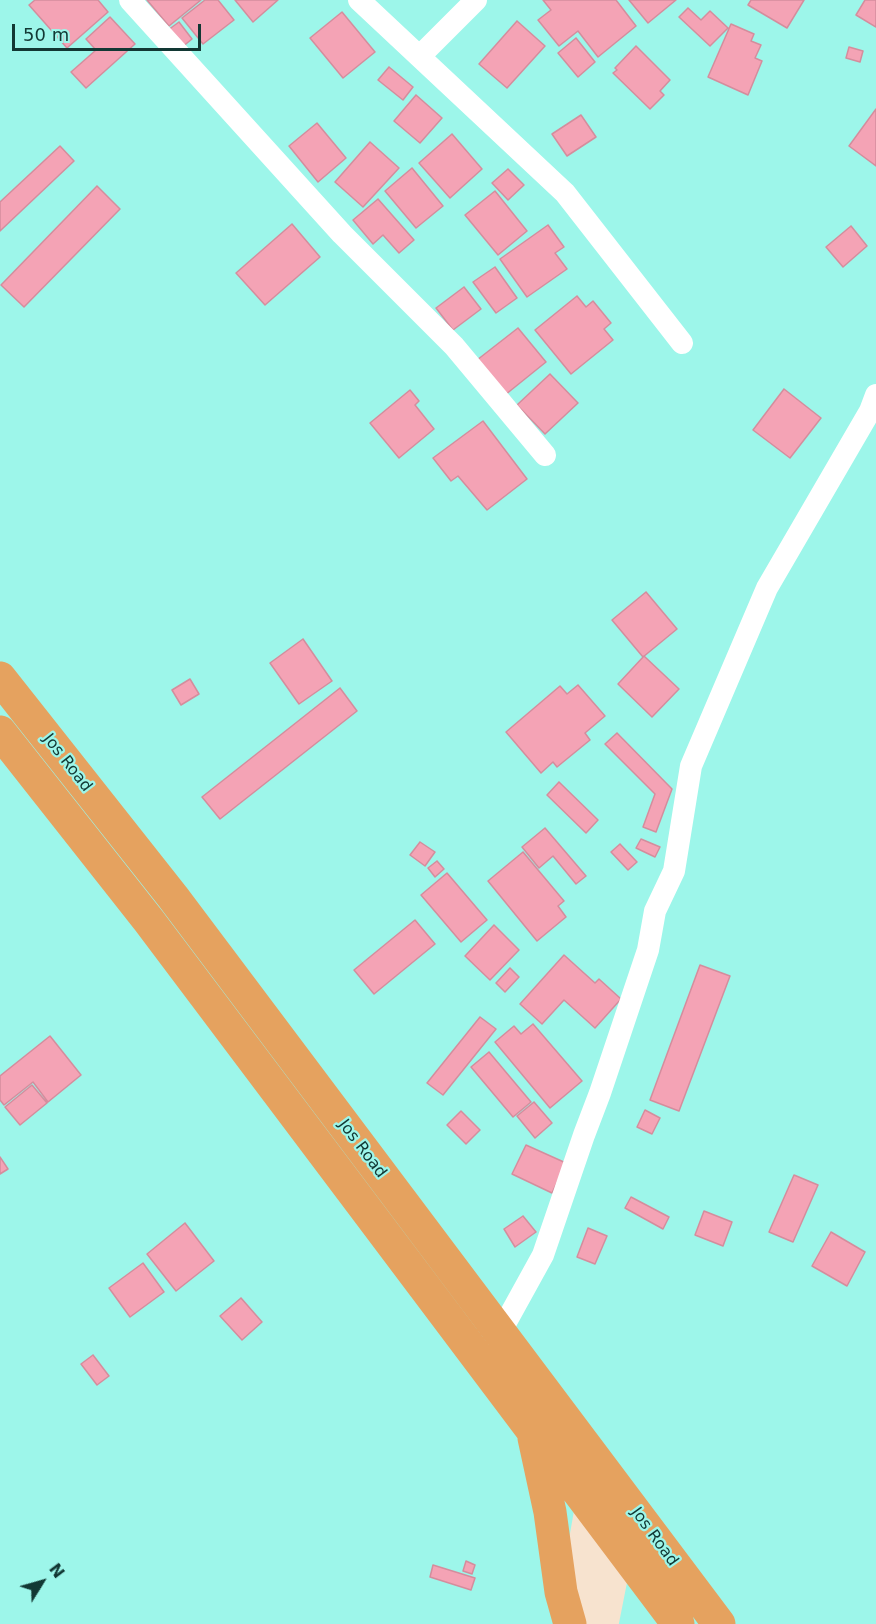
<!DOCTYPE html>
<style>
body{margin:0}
#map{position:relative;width:876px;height:1624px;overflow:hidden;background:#9df6ea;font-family:"DejaVu Sans",sans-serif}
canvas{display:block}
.north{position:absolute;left:12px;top:1552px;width:60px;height:60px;-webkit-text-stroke:4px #9df6ea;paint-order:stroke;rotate:53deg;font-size:16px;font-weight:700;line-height:24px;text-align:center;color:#123834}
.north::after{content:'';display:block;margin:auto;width:21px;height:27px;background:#123834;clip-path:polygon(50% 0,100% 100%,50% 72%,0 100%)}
.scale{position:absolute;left:12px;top:24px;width:189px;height:27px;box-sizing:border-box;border:3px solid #123834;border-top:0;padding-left:8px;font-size:18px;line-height:21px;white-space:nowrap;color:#123834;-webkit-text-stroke:4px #9df6ea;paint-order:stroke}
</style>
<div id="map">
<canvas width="876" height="1624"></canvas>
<div class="north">N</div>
<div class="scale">50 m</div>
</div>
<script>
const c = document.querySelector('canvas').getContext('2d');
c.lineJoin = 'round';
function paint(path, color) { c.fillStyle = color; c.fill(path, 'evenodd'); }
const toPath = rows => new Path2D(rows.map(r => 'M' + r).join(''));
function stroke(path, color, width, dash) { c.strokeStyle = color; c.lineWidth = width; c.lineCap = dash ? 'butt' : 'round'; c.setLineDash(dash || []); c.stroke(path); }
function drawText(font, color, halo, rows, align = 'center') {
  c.font = font + ' "DejaVu Sans",sans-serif'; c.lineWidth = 4.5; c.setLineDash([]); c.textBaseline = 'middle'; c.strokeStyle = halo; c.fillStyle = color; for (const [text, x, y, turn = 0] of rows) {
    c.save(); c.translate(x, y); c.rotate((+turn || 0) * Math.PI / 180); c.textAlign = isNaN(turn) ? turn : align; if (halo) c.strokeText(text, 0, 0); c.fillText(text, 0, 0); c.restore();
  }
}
const building = toPath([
 [35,0,98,0,108,12,67,48,29,5,35,0],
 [147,0,201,0,169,26,147,0],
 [205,0,218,0,234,20,203,44,182,18,205,0],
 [235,0,278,0,253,22,235,0],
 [543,0,616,0,636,26,598,57,578,31,559,46,538,20,551,10,543,0],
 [629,0,676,0,648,23,629,0],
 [751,0,804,0,787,28,748,5,751,0],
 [865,0,876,0,876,27,856,15,865,0],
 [688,8,701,20,710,11,728,28,710,46,679,17,688,8],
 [342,12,375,52,343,78,310,38,342,12],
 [110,17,135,44,86,88,71,72,96,50,86,39,110,17],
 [517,21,545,46,507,88,479,64,517,21],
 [179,22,192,39,181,48,168,30,179,22],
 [731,24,754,34,751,41,761,45,755,58,762,61,748,95,708,77,731,24],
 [576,38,595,62,578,77,558,53,576,38],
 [636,46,670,80,660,91,664,95,650,109,613,73,617,70,615,68,636,46],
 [849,47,863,51,860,62,846,58,849,47],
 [389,67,413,87,403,100,378,80,389,67],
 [416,95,442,118,420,143,394,121,416,95],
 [876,109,876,166,849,146,876,109],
 [581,115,596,137,567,156,552,134,581,115],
 [317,123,346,158,318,182,289,146,317,123],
 [452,134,482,169,450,198,419,163,452,134],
 [370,142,399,168,363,207,335,182,370,142],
 [60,146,74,161,0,231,0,202,60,146],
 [412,168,443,206,416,228,385,191,412,168],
 [508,169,524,185,508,200,492,183,508,169],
 [97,186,120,209,24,307,1,285,97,186],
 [495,191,527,231,498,255,465,215,495,191],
 [378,199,414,240,399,253,383,235,373,244,353,220,378,199],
 [292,224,320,257,265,305,236,273,292,224],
 [548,225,564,247,555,253,567,269,527,297,500,259,548,225],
 [851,226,867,246,843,267,826,247,851,226],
 [495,267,517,298,496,313,473,282,495,267],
 [464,287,481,309,453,330,436,308,464,287],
 [577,296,586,307,593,301,611,323,604,329,613,340,571,374,535,330,577,296],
 [518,328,546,362,505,395,477,360,518,328],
 [550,374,578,403,545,434,517,405,550,374],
 [784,389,821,418,790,458,753,430,784,389],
 [410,390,419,401,415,405,434,429,399,458,370,423,410,390],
 [483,421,527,479,487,510,458,476,451,481,433,458,483,421],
 [646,592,677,629,643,657,612,620,646,592],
 [303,639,332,681,299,704,270,663,303,639],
 [644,656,679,689,652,717,618,684,644,656],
 [190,679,199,694,181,705,172,690,190,679],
 [578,685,605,716,585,733,590,740,557,767,553,762,541,773,506,732,560,686,567,694,578,685],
 [340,688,357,711,220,819,202,797,340,688],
 [617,733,672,789,656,832,643,827,655,794,605,744,617,733],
 [559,782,598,820,586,833,547,795,559,782],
 [545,828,586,876,576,884,553,856,539,868,522,847,545,828],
 [641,839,660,847,655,857,636,848,641,839],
 [420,842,435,852,425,866,410,855,420,842],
 [620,844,637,862,628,870,611,852,620,844],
 [523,852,564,901,558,906,566,917,537,941,488,881,523,852],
 [437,861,444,869,435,877,428,868,437,861],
 [447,873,487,920,461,942,421,895,447,873],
 [415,920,435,944,374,994,354,970,415,920],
 [494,925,519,950,490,980,465,956,494,925],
 [564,955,595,983,599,979,621,999,595,1028,564,1000,542,1024,520,1004,564,955],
 [700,965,730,976,679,1111,650,1100,700,965],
 [510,968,519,977,505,992,496,983,510,968],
 [480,1017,496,1029,443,1095,427,1083,480,1017],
 [533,1024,582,1081,550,1108,495,1042,514,1026,521,1034,533,1024],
 [50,1036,81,1075,48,1102,33,1082,4,1105,0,1100,0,1076,50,1036],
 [489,1052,531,1102,513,1117,471,1067,489,1052],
 [32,1085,47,1103,20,1125,5,1107,32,1085],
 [534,1102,552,1123,535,1138,517,1116,534,1102],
 [645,1110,660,1118,652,1134,637,1127,645,1110],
 [461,1111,480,1130,466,1144,447,1125,461,1111],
 [526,1145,566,1163,552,1193,512,1174,526,1145],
 [0,1157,8,1169,0,1174,0,1157],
 [794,1175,818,1185,793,1242,769,1232,794,1175],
 [631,1197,669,1217,663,1229,625,1208,631,1197],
 [704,1211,732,1222,723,1246,695,1235,704,1211],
 [523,1216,536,1232,515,1247,504,1229,523,1216],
 [185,1223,214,1261,176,1291,147,1254,185,1223],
 [588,1228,607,1236,595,1264,577,1257,588,1228],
 [831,1232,865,1252,847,1286,812,1266,831,1232],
 [143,1263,164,1292,130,1317,109,1288,143,1263],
 [241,1298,262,1322,242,1340,220,1316,241,1298],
 [93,1355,109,1376,97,1385,81,1364,93,1355],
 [466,1561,475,1565,472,1574,463,1571,466,1561],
 [433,1565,475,1578,471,1590,430,1577,433,1565]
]);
const street = toPath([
 [130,0,342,234,454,346,545,455],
 [359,0,565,193,682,343],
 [420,56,476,0],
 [500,1333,543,1255,584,1135,600,1093,648,950,655,911,674,871,691,766,767,588,870,411,876,395]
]);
const secondary = toPath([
 [571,1624,595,1486],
 [602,1624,622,1523]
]);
const highway = toPath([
 [0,678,173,897,719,1624],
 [0,732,149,921,678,1624],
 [534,1438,550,1512,561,1592,570,1624]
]);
const streetNames = [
 ["Jos Road",67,763,52],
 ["Jos Road",362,1149,53],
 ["Jos Road",654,1537,54]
];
paint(building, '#f4a3b5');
stroke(building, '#d48d9d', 1.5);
stroke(street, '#fff', 22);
stroke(secondary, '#f7e3cf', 33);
stroke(highway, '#e5a25f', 33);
drawText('16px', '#123834', '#9df6ea', streetNames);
</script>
